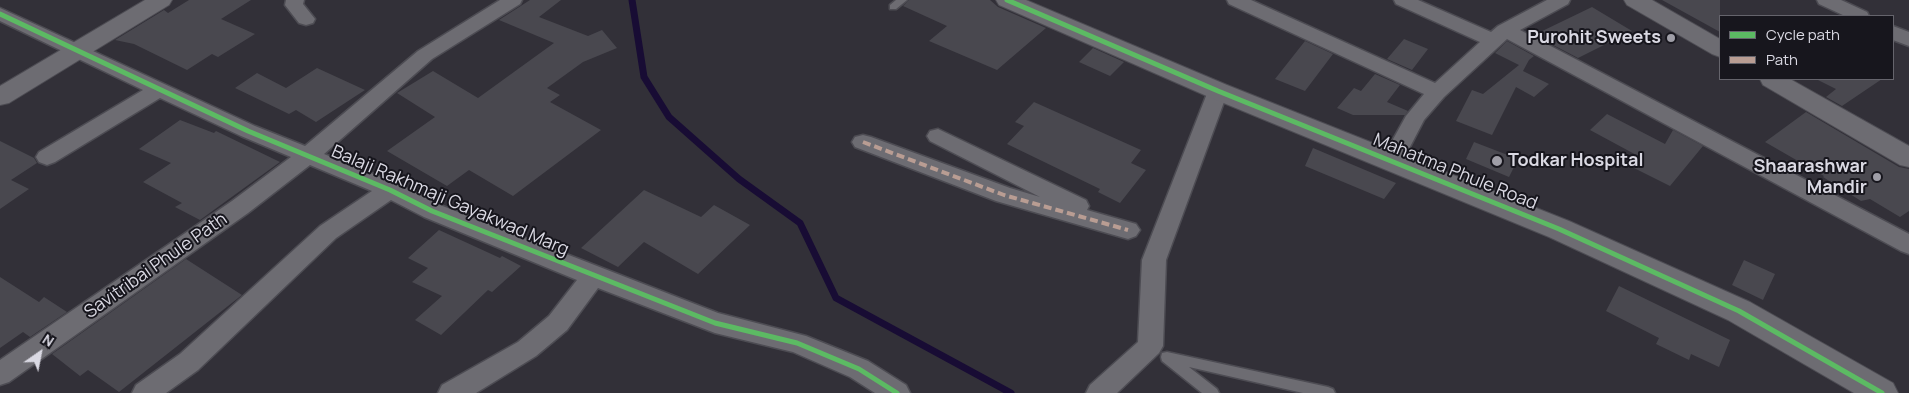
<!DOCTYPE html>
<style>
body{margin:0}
#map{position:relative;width:1909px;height:393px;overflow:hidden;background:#323038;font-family:Manrope,sans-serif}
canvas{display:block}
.legend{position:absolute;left:1719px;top:15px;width:175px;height:65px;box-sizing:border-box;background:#17161d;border:1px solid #65646c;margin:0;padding:6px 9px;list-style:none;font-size:15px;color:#dad9e3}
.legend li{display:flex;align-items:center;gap:10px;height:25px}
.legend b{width:25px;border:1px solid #65646c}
.north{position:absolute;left:15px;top:328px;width:50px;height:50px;-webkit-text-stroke:4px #17161d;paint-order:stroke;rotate:33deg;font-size:14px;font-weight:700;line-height:20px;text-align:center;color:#dad9e3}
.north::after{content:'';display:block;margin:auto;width:18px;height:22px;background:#dad9e3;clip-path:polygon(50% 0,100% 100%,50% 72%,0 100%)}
</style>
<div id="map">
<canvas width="1909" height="393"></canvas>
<ul class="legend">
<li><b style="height:6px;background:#5cba63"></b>Cycle path</li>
<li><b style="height:6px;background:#b99d93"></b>Path</li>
</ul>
<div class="north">N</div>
</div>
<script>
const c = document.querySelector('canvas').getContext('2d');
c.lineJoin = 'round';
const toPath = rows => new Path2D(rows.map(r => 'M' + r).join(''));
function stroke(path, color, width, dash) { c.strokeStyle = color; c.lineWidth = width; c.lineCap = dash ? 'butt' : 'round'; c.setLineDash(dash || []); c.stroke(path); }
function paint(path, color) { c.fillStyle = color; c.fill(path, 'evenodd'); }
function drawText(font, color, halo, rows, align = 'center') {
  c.font = font + ' Manrope,sans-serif'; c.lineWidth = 4; c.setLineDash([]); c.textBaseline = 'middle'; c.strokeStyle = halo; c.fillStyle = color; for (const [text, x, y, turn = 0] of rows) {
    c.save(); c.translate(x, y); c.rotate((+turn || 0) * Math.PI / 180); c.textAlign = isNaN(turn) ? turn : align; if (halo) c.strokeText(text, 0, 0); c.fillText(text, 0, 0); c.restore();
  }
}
const stream = toPath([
 [632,0,644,77,669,117,739,179,800,223,836,298,1011,393]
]);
const building = toPath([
 [189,0,251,0,221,19,255,34,218,57,212,54,187,70,134,44,115,40,164,10,168,13],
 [530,0,561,0,539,17,588,36,602,30,617,48,583,62,547,88,560,95,550,102,601,130,513,196,469,170,447,186,387,151,435,117,397,93,433,71,478,98,554,43,499,20],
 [909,0,990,0,998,7,1046,28,997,70,929,41,947,26,903,6],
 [1662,0,1720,0,1720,32],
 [1592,7,1632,31,1578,58,1534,35],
 [1404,39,1428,49,1412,70,1387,59],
 [1305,41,1333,54,1305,91,1275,79],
 [1507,41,1534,56,1529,60,1523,71,1549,84,1534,97,1516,87,1492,135,1456,121,1472,90,1483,94,1519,65,1495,53],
 [1093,48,1124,62,1110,76,1079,62],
 [317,68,365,90,316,122,296,110,289,114,235,88,257,73,286,88],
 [1375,74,1400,85,1387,102,1408,111,1405,115,1353,115,1337,108,1354,88,1361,91],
 [1816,79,1882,79,1842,106,1826,97,1836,89],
 [1034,102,1141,150,1131,163,1146,170,1120,203,1098,192,1100,189,1007,144,1024,126,1015,122],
 [1806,112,1899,167,1909,169,1909,211,1900,217,1870,199,1861,201,1823,177,1824,176,1765,142],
 [1607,114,1665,144,1673,130,1703,146,1670,186,1632,167,1640,157,1590,130],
 [180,120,214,133,216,131,280,162,200,220,175,207,182,203,143,182,171,163,139,149],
 [0,141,34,158,37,163,11,180,29,189,0,209],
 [1474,142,1518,159,1509,177,1466,159],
 [1313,148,1396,183,1384,199,1305,166],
 [644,190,701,217,714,205,750,225,698,274,644,242,618,267,581,248],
 [439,230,500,258,502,256,521,266,492,292,488,290,441,335,415,320,442,296,412,282,428,268,408,258],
 [186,259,242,295,119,392,88,370,80,376,52,354],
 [1744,260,1775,274,1763,300,1732,285],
 [0,277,39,302,44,297,67,312,30,337,23,332,0,348],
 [1619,286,1730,340,1719,367,1691,354,1689,360,1656,344,1659,338,1606,311]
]);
const service = toPath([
 [896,0,907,0,896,9,890,9,890,5,896,0],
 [1167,352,1328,387,1333,389,1335,393,1303,393,1189,367,1217,389,1219,393,1202,393,1162,361,1161,357,1162,353,1167,352]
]);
const minor = toPath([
 [286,0,304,0,303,4,315,19,313,23,306,25,299,23,285,5,286,0],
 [500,0,522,0,520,4,432,59,324,154,398,184,440,205,718,313,806,336,868,361,906,385,910,393,875,393,850,377,793,352,715,333,598,288,567,330,536,356,476,393,438,393,442,385,518,342,549,316,577,280,424,217,391,200,336,238,198,370,166,393,132,393,136,385,180,354,320,226,372,191,310,165,248,213,9,382,0,385,0,360,232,201,291,157,241,136,160,98,55,162,47,165,39,162,36,157,39,152,143,90,0,21,0,8,255,126,305,146,418,51,500,0],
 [1227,0,1251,0,1435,83,1480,42,1396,4,1394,0,1418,0,1491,32,1498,26,1547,0,1570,0,1568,4,1520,30,1909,234,1909,254,1901,251,1507,39,1444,97,1424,120,1400,166,1392,169,1384,166,1381,161,1406,116,1424,94,1229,4,1227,0],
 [1817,0,1841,0,1867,12,1869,16,1845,16,1819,4,1817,0],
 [1893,26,1909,32,1909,46,1893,40,1893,26],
 [1218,84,1225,86,1228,91,1166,260,1163,346,1159,353,1117,393,1086,393,1090,385,1138,342,1142,260,1208,91,1211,86,1218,84],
 [938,129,1086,200,1089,206,1087,210,1136,224,1140,230,1136,236,1128,239,996,201,855,147,852,142,855,137,863,135,871,137,1010,188,1040,197,930,141,927,136,930,131,938,129]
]);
const tertiary = toPath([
 [145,0,172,0,169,5,9,103,0,105,0,86,145,0],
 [996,0,1026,0,1227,85,1569,221,1750,302,1893,383,1898,393,1854,393,1728,320,1549,237,1209,97,999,5,996,0],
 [1624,0,1652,0,1720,39,1720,57,1712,54,1627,5,1624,0],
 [1760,79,1790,79,1909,146,1909,167,1900,165,1763,85,1760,79]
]);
const quiet = toPath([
 [863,142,1004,195,1128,230]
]);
const cycleway = toPath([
 [1007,0,1218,91,1559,229,1739,311,1882,393],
 [0,14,248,131,390,190,432,211,715,323,797,343,859,369,897,393]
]);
const markers = [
 [1671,38,5,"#9f9ea7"],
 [1497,161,6,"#9f9ea7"],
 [1877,177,5,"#9f9ea7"]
];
const poiNames = [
 ["Purohit Sweets",1661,38],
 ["Todkar Hospital",1508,161,"left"],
 ["Shaarashwar",1867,167],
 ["Mandir",1867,188]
];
const streetNames = [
 ["Mahatma Phule Road",1455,172,22],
 ["Balaji Rakhmaji Gayakwad Marg",450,201,23],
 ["Savitribai Phule Path",156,266,-35]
];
stroke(stream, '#180c34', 7);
paint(building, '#49484f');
stroke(service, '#4d4c53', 3);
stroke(minor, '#4d4c53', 3);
stroke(tertiary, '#4d4c53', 2);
paint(service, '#6d6c72');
paint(minor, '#6d6c72');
paint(tertiary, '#6d6c72');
stroke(quiet, '#b99d93', 4, [8, 4]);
stroke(cycleway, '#5cba63', 5);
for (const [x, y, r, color] of markers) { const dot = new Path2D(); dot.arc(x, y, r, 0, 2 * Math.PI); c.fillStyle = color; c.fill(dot); stroke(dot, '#17161d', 2); }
drawText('bold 18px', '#dad9e3', '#17161d', poiNames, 'right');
drawText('18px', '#dad9e3', '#17161d', streetNames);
</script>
